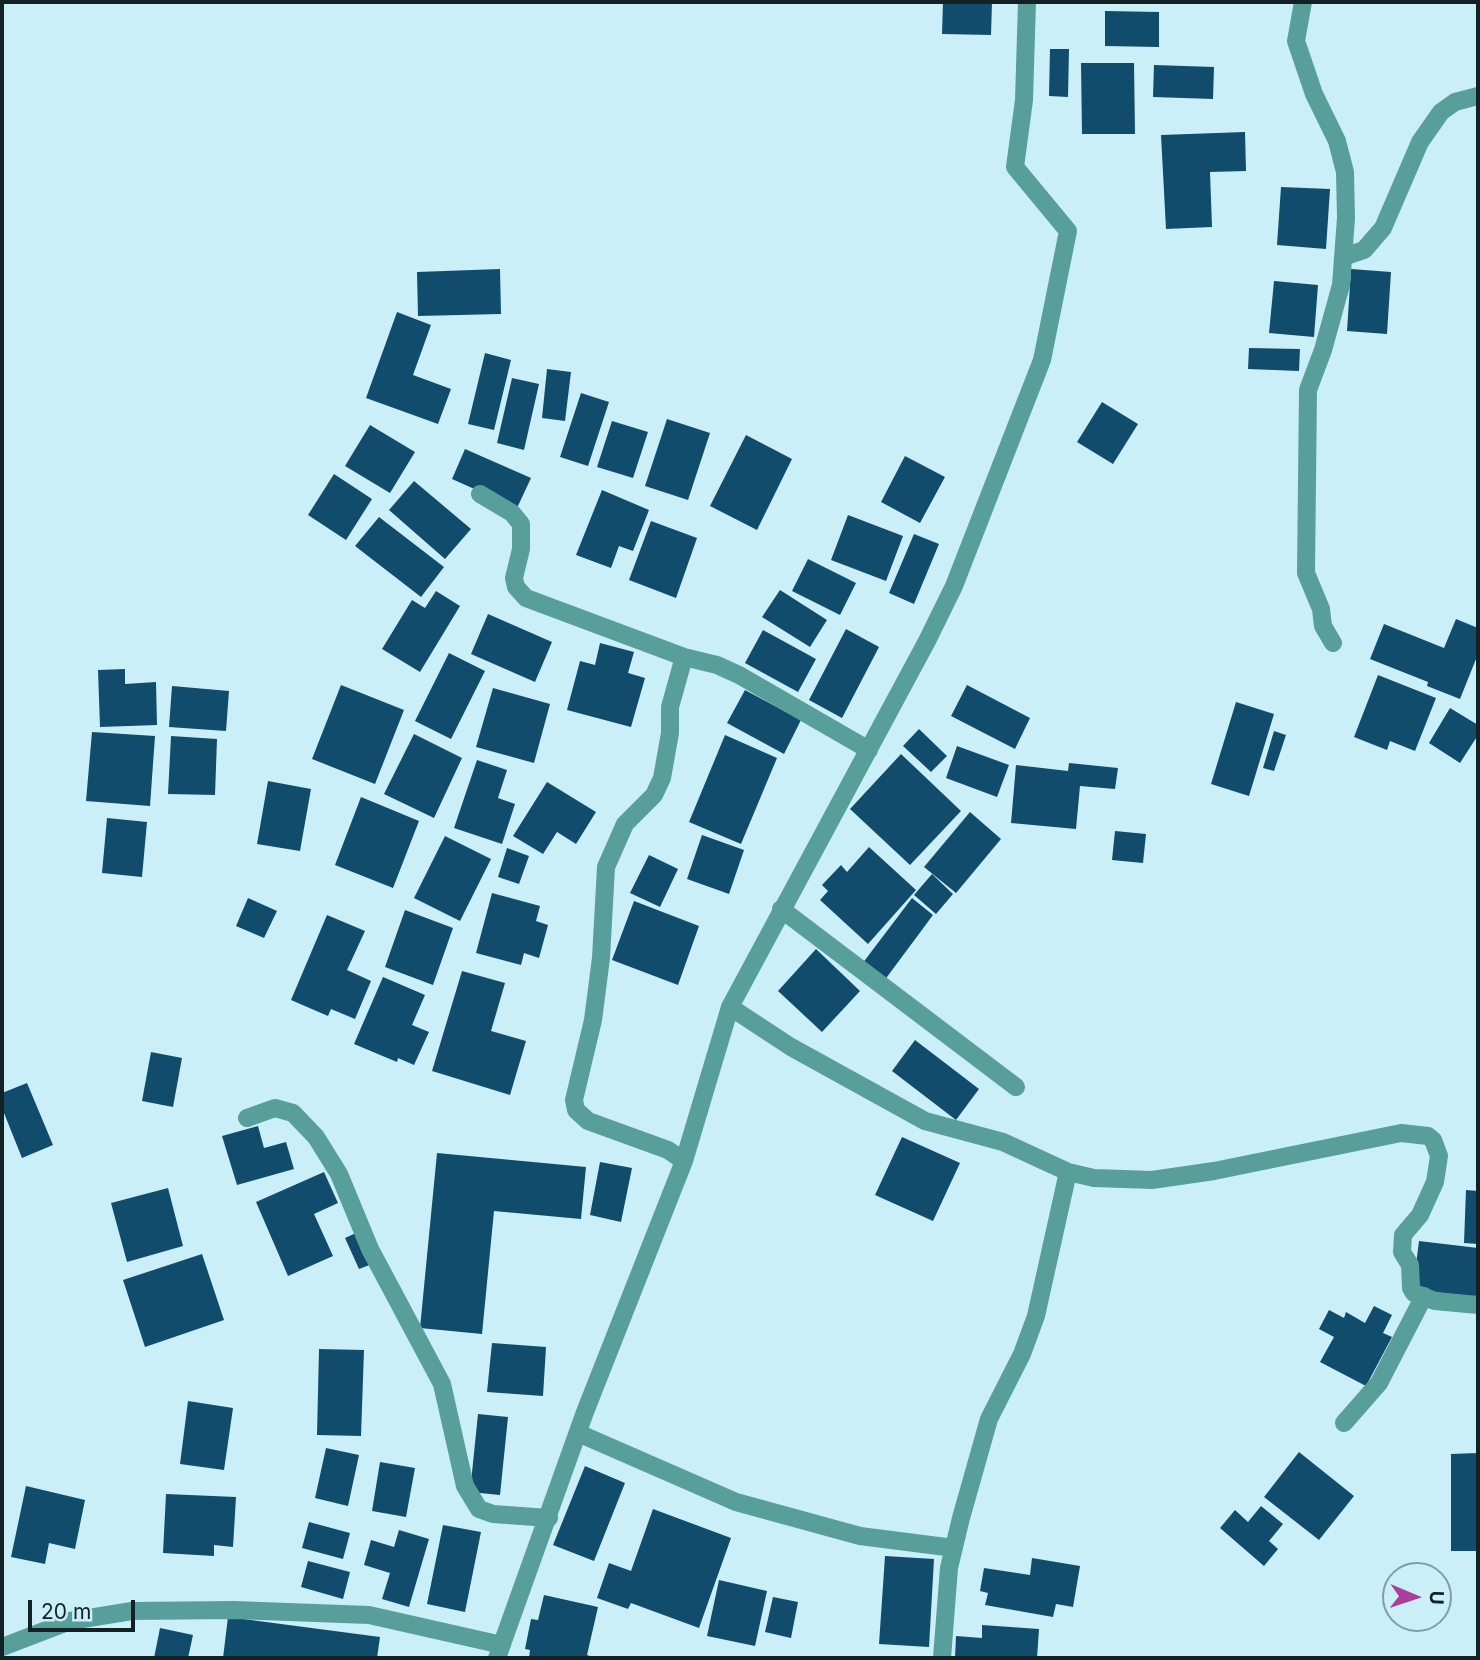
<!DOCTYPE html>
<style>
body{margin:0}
#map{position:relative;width:1480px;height:1660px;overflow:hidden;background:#caeff8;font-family:Inter,sans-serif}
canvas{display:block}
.frame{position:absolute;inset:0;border:4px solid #132124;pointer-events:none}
.north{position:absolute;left:1382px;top:1562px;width:70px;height:70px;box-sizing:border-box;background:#caeff8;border:2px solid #819da3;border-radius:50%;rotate:92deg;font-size:19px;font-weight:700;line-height:28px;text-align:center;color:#132124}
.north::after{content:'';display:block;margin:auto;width:24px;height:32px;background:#ac3d9b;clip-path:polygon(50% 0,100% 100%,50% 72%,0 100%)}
.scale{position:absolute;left:28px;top:1600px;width:107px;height:32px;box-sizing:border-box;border:4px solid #132124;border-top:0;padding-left:9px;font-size:21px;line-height:24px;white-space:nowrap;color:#132124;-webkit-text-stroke:5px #caeff8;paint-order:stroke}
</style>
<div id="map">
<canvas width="1480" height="1660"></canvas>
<div class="frame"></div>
<div class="north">U</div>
<div class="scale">20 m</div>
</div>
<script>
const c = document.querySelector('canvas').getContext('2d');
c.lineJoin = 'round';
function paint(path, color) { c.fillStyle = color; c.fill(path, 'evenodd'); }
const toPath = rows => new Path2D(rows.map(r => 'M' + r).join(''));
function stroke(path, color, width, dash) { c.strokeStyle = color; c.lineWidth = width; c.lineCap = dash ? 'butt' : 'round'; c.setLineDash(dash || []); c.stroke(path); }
const building = toPath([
 [943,2,992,2,991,35,942,34],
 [1105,11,1159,12,1159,47,1105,46],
 [1050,49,1069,49,1068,97,1049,96],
 [1081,63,1134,63,1135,134,1082,134],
 [1154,65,1214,67,1213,99,1153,97],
 [1245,132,1246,171,1210,172,1212,227,1166,229,1161,135],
 [1281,187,1330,189,1326,249,1277,245],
 [500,269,501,314,418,316,417,272],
 [1351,269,1391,272,1387,334,1347,331],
 [1274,281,1318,285,1314,337,1269,333],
 [397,312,431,325,413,375,451,389,438,424,366,398],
 [1249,348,1300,349,1299,371,1248,369],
 [485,353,511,360,494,430,468,424],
 [547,369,571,372,565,421,542,418],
 [512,378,539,384,524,450,497,443],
 [581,393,609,402,588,466,560,457],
 [1102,402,1138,424,1113,464,1077,442],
 [667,419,710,433,688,500,645,486],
 [612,421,648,432,633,478,597,467],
 [370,425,415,452,390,493,345,466],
 [746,435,792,459,757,530,710,506],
 [465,449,531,478,517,508,452,479],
 [905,456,945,477,920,523,881,502],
 [334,474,372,499,346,540,308,515],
 [414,481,471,529,445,559,389,510],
 [602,490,649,510,633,551,619,546,611,568,576,555],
 [848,515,903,536,886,581,831,560],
 [379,517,444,567,421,597,355,546],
 [651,521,697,538,676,598,629,580],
 [914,534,939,544,914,604,889,593],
 [808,559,856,583,840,615,792,591],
 [780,590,827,620,810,647,762,617],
 [436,591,460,606,420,672,382,649,412,600,425,608],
 [488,614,552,642,535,682,471,654],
 [1456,619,1478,628,1478,654,1460,699,1427,686,1428,682,1370,659,1384,624,1444,648],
 [846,629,879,647,842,718,809,700],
 [763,630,816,659,798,692,745,663],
 [600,643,634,652,628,673,645,678,631,727,567,710,580,661,595,665],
 [449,653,485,671,451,739,415,721],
 [125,669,125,684,156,682,157,725,100,727,98,670],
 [1378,675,1436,698,1415,751,1390,741,1387,750,1354,737],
 [341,685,404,710,375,784,312,759],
 [967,685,1030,718,1015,749,951,716],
 [172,686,229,691,226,731,169,727],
 [493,688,550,704,534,763,476,747],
 [745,690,801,720,784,754,727,723],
 [1236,702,1274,714,1249,796,1211,784],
 [1450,708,1478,725,1478,735,1460,763,1429,743],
 [919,729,947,756,931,772,903,746],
 [1274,731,1286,735,1274,771,1263,768],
 [92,732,155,736,150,806,86,801],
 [414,734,462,758,434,818,384,794],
 [725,735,777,758,741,844,689,822],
 [171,736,217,739,215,795,168,794],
 [957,746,1009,765,997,797,946,778],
 [901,754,961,811,910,865,850,809],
 [477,760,507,770,498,798,515,804,502,844,454,828],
 [1069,763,1118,768,1115,789,1080,786,1076,829,1011,823,1016,765,1068,771],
 [268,781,311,789,300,851,257,844],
 [547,782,596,812,576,844,557,832,543,854,513,836],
 [361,797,419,821,393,888,335,865],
 [970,812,1001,839,956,893,924,867],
 [107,818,147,822,142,877,102,873],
 [1115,831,1146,834,1143,863,1112,860],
 [702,835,744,850,729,894,687,879],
 [445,836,491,859,460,921,414,898],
 [869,847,916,890,868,944,820,900,828,891,822,885,841,865,847,872],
 [507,848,529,856,519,884,498,877],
 [649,855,678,869,660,907,630,893],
 [932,874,953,894,936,914,914,895],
 [492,893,540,906,536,921,548,925,539,958,524,953,521,965,476,953],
 [248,898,277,911,264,938,236,926],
 [912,898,933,915,884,981,862,964],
 [634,901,699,926,678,985,612,960],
 [405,910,453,928,433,985,385,967],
 [327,915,365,931,347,970,371,981,355,1019,331,1009,328,1016,291,1000],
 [816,949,860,991,822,1032,778,991],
 [462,971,505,983,491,1031,526,1041,510,1095,432,1071],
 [383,977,425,995,412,1025,429,1032,414,1065,398,1058,397,1062,354,1044],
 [915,1040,979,1089,956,1120,892,1071],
 [151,1052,182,1058,173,1107,142,1101],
 [27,1083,53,1145,22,1158,2,1108,2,1093],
 [258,1126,264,1148,286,1142,294,1169,237,1185,222,1136],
 [902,1137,960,1163,933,1221,875,1195],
 [437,1153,586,1167,581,1219,494,1211,482,1334,420,1328],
 [600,1162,632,1168,621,1222,590,1215],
 [324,1172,338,1203,314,1214,333,1256,288,1276,256,1202],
 [168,1188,183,1246,127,1262,111,1203],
 [1466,1190,1478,1191,1478,1244,1464,1243],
 [358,1232,372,1264,359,1269,345,1238],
 [1419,1241,1478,1248,1478,1298,1413,1289],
 [202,1254,224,1320,145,1347,123,1280],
 [1374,1306,1392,1315,1383,1333,1392,1337,1366,1386,1320,1362,1334,1337,1319,1329,1329,1310,1344,1318,1346,1312,1365,1323],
 [492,1343,546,1347,543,1396,487,1392],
 [319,1349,364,1350,361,1436,317,1435],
 [188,1401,233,1408,224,1470,180,1464],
 [478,1414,508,1417,500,1495,470,1492],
 [326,1448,359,1455,348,1506,315,1498],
 [1299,1452,1354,1496,1319,1540,1264,1497],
 [1478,1453,1478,1551,1451,1551,1451,1454],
 [380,1462,415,1468,406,1517,372,1511],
 [585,1466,625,1483,594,1561,553,1545],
 [26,1486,85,1500,75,1549,49,1543,45,1564,11,1557],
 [166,1494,236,1497,233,1547,214,1545,214,1556,163,1553],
 [1261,1506,1283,1524,1269,1541,1278,1549,1264,1566,1220,1528,1235,1510,1248,1522],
 [653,1509,731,1538,699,1628,631,1603,628,1609,597,1598,609,1563,631,1571],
 [309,1522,350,1533,343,1559,302,1548],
 [443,1525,481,1532,465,1612,427,1604],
 [399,1530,429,1539,409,1607,382,1599,390,1573,364,1565,371,1540,394,1547],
 [885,1556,934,1559,929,1647,879,1644],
 [1032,1558,1080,1566,1073,1607,1056,1604,1053,1617,985,1605,988,1593,980,1591,984,1568,1030,1575],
 [308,1561,350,1572,343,1599,301,1587],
 [719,1580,767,1591,755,1646,707,1636],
 [544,1595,598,1607,587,1655,595,1658,529,1658,530,1650,525,1649,531,1619,538,1620],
 [773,1597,798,1602,791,1638,765,1632],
 [228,1617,380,1637,377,1658,223,1658],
 [982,1625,1039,1629,1037,1658,955,1658,956,1636,982,1638],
 [160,1628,193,1635,188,1658,154,1658]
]);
const minor = toPath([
 [1303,2,1296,41,1314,94,1337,141,1345,172,1346,218,1341,285,1323,350,1308,390,1306,573,1321,609,1323,626,1333,643],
 [1343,257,1364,250,1383,228,1420,142,1441,112,1455,102,1478,96],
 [480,494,512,513,521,524,521,549,514,578,516,587,526,598,684,657,670,707,670,733,662,778,654,795,625,824,606,867,601,958,593,1020,574,1100,576,1110,588,1121,668,1150,684,1161],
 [684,657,717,665,739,675,869,750],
 [781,909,1016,1087],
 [730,1007,791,1047,925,1121,1003,1142,1068,1172,1094,1178,1152,1180,1214,1171,1401,1133,1428,1136,1433,1140,1439,1156,1435,1182,1420,1215,1403,1235,1402,1252,1410,1265,1411,1288,1414,1293,1435,1301,1478,1305],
 [247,1118,275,1108,293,1113,316,1137,339,1174,370,1249,442,1384,465,1486,479,1509,493,1514,549,1518],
 [1344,1423,1379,1383,1424,1296],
 [578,1433,736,1502,860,1536,954,1548],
 [2,1647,70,1621,132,1611,234,1610,369,1615,502,1645],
 [497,1658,585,1412,684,1161,730,1007,927,641,954,586,1042,360,1068,231,1015,167,1024,100,1027,2],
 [942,1658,949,1568,961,1518,989,1419,1022,1354,1036,1316,1068,1172]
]);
paint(building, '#114c6d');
stroke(minor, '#589f9c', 18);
</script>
